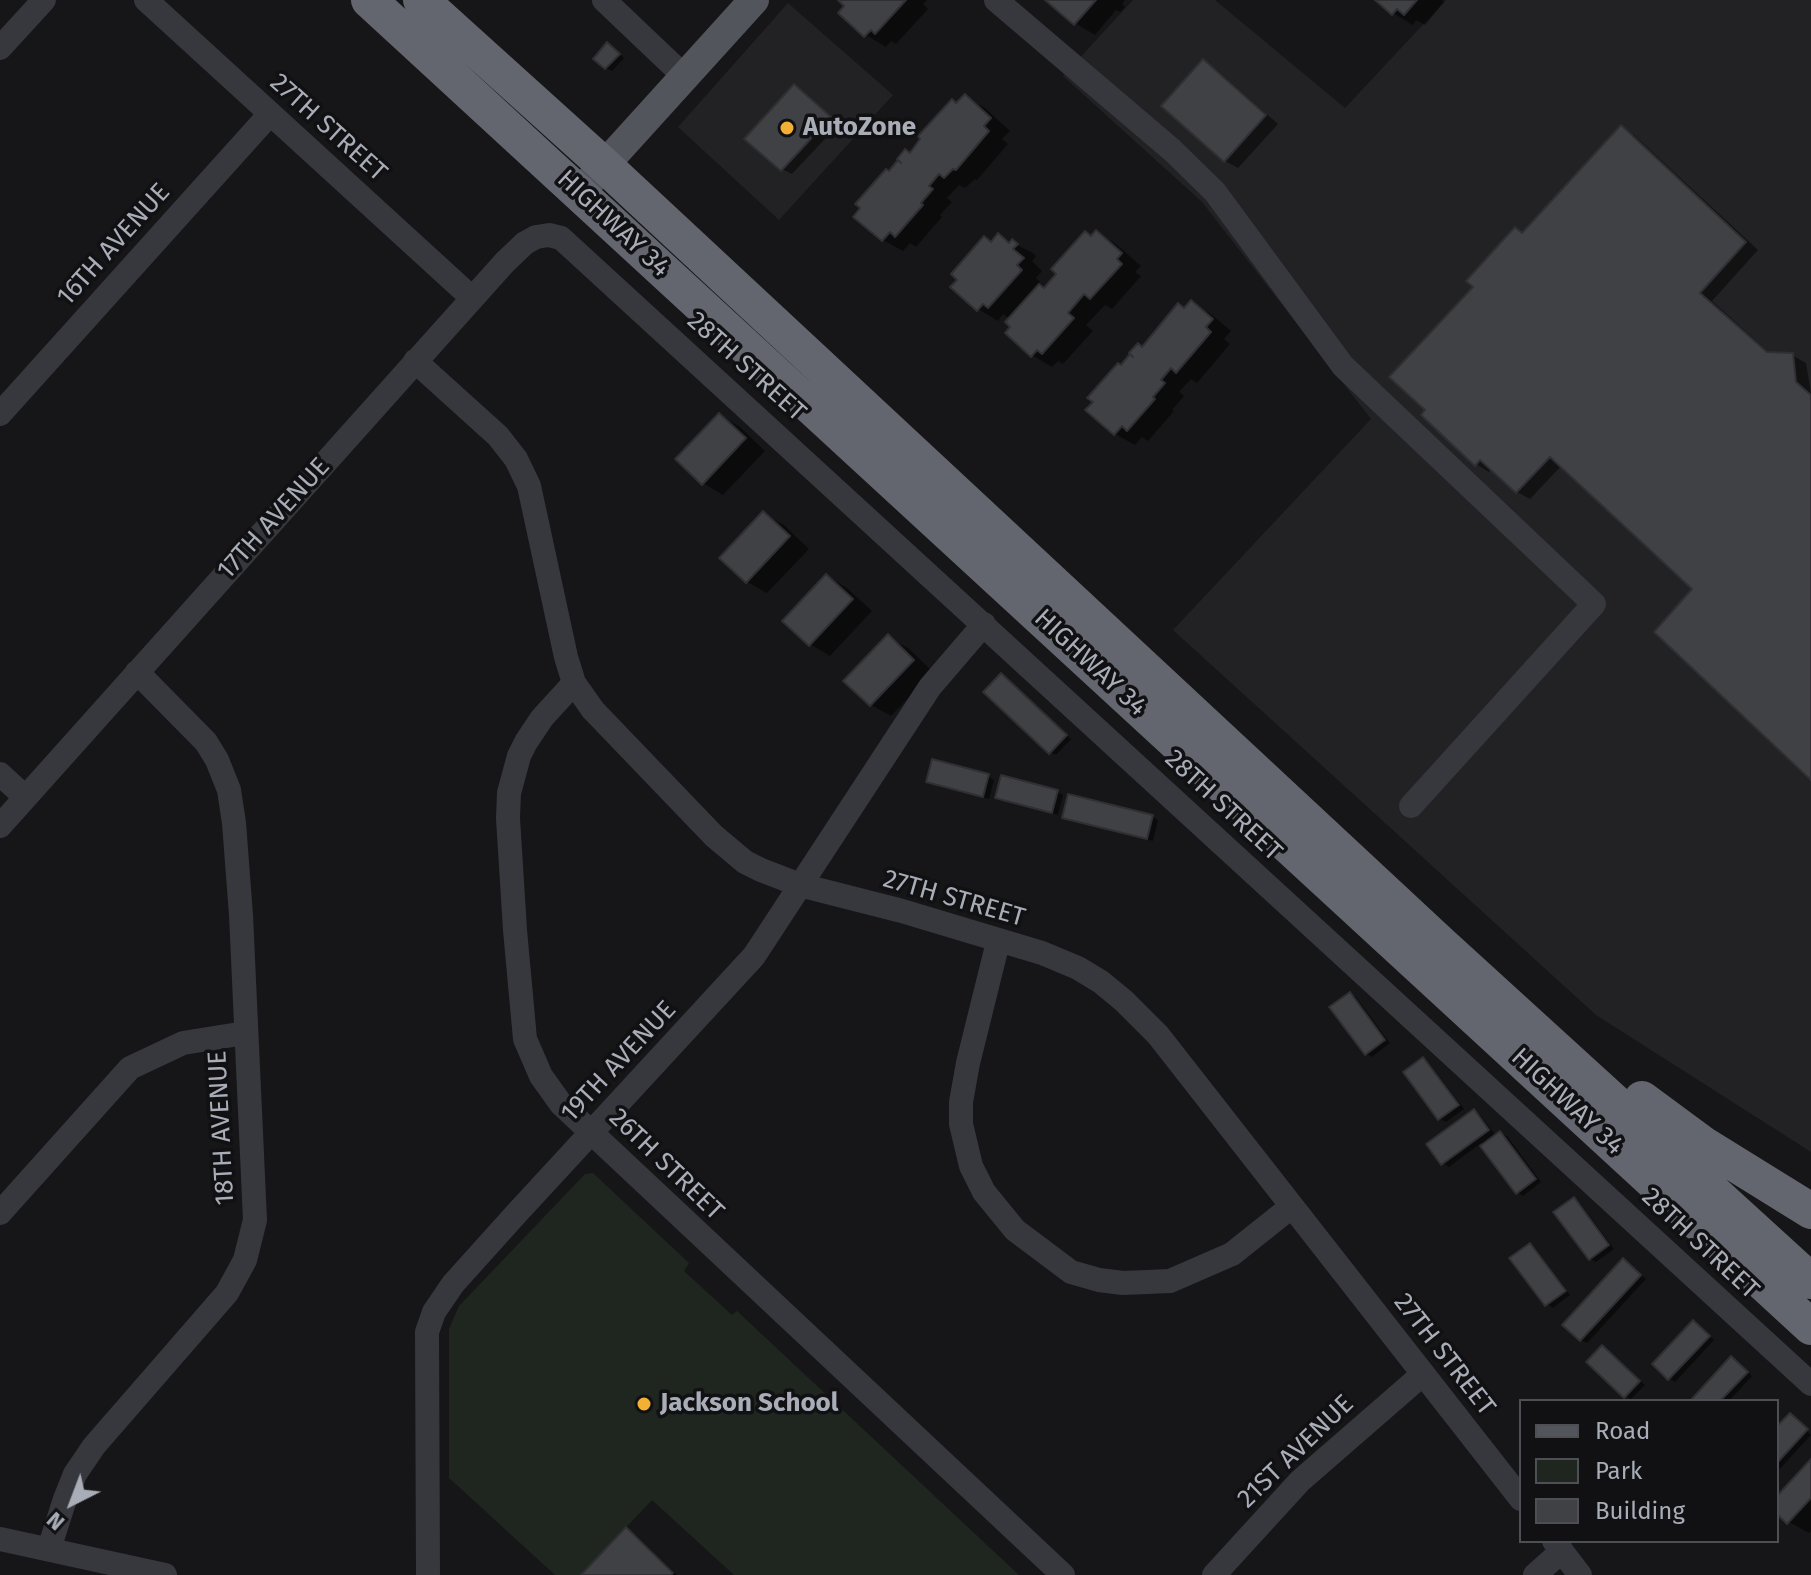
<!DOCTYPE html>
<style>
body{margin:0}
#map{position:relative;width:1811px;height:1575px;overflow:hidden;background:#161618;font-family:"Fira Sans",sans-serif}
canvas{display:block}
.legend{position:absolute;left:1519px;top:1399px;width:260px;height:144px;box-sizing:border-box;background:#111113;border:2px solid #4d4f55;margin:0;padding:10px 14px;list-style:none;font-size:24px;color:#a8adb8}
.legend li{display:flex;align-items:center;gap:16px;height:40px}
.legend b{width:40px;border:2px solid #4d4f55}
.north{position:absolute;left:32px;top:1463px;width:80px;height:80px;-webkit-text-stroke:6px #111113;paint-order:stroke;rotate:222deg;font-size:22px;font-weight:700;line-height:32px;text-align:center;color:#a8adb8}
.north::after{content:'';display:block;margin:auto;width:28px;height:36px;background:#a8adb8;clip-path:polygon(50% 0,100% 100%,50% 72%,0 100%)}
</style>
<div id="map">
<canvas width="1811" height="1575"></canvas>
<ul class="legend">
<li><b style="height:10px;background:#53555c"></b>Road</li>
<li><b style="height:22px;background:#1e261f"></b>Park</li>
<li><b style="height:22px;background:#404145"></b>Building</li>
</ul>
<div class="north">N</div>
</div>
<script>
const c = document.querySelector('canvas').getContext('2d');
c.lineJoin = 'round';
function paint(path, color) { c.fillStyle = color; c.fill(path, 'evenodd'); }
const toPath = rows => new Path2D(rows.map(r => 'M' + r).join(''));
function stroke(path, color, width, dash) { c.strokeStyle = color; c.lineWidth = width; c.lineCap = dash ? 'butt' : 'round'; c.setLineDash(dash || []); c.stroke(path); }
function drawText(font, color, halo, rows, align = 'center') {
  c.font = font + ' "Fira Sans",sans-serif'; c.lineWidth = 7; c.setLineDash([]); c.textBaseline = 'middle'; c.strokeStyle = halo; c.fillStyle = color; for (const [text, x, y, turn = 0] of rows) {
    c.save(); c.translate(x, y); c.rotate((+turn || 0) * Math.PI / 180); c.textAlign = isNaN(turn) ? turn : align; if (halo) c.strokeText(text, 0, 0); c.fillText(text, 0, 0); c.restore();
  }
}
const built = toPath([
 [1133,0,1215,0,1345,108,1446,0,1811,0,1811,1152,1596,1015,1173,630,1371,419,1202,202,1063,76],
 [788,3,893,95,779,220,678,127]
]);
const green = toPath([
 [593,1173,689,1263,684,1271,732,1315,737,1311,1019,1575,734,1575,652,1500,581,1575,555,1575,449,1478,449,1329,459,1306,585,1174]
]);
const shadow = toPath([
 [841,0,927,0,923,4,928,9,896,44,891,41,886,47,866,35],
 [1048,0,1125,0,1122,4,1125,7,1120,12,1116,10,1095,35,1075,23],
 [1378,0,1442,0,1444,2,1425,25,1416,20,1413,25,1393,13],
 [613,48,624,58,612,71,606,68],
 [1203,62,1216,69,1278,124,1238,168,1225,161,1164,106],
 [794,86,839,124,792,174,782,169],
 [965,97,985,108,1010,131,1002,139,1008,144,977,180,975,179,965,188,959,185,947,198,952,202,940,215,942,217,916,247,910,243,903,251,883,240,890,173,911,155],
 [1621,128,1634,135,1758,250,1712,301,1771,354,1792,355,1806,363,1811,393,1811,777,1695,589,1562,465,1530,499,1517,492,1492,469,1489,472,1476,464,1524,234],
 [1097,233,1116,244,1141,266,1135,272,1141,276,1112,309,1105,305,1086,325,1093,331,1063,364,1058,361,1052,367,1032,355,1010,319,1003,314,998,321,978,309,992,243,999,236,1033,253,1036,256,1032,261,1042,271,1036,278,1040,282,1038,285,1045,290],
 [1191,302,1211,314,1231,331,1224,339,1230,344,1197,383,1191,379,1179,392,1184,396,1172,410,1174,411,1148,441,1142,437,1135,445,1115,434,1122,368],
 [720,415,740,427,765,451,723,495,703,483],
 [764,514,784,525,809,549,767,593,747,582],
 [827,576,847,588,872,611,830,656,810,644],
 [888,637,908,648,933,672,891,716,871,705,846,681],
 [1007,679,1071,739,1056,755,1050,752],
 [988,776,994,780,989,799,928,781],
 [1057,792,1063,795,1058,815,998,797],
 [1152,816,1158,820,1153,841,1065,817],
 [1350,994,1356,997,1390,1043,1372,1057,1366,1053],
 [1424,1060,1429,1063,1464,1109,1446,1122,1440,1119,1406,1073],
 [1474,1112,1480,1115,1496,1136,1501,1133,1507,1136,1541,1182,1523,1196,1517,1192,1481,1143,1449,1167,1443,1163],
 [1574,1199,1580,1203,1614,1249,1596,1262,1590,1259],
 [1530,1245,1536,1249,1570,1295,1553,1308,1547,1304],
 [1629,1264,1646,1279,1587,1343,1581,1340],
 [1699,1326,1714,1340,1675,1382,1669,1378],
 [1603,1347,1645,1385,1631,1399,1625,1396],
 [1738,1362,1752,1376,1729,1401,1693,1401],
 [1796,1419,1811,1435,1777,1472,1777,1429],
 [1811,1462,1811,1531,1809,1533,1789,1522,1777,1511,1777,1499],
 [627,1530,636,1535,677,1575,584,1575]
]);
const building = toPath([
 [838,0,906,0,875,34,871,30,864,37,838,13,844,6,838,0],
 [1045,0,1096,0,1074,25,1045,0],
 [1375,0,1417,0,1404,15,1397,9,1392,15,1375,0],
 [607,42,620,54,605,69,593,59,607,42],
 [1203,59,1266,115,1224,162,1161,106,1203,59],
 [794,84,831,117,781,171,744,139,794,84],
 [965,94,991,118,984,126,989,131,956,170,953,169,944,178,939,174,929,186,933,189,921,203,923,205,895,237,890,232,882,241,853,217,860,208,855,204,886,169,889,171,898,160,901,163,897,159,905,149,910,153,920,139,918,136,952,99,956,103,965,94],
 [1621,125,1746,242,1700,293,1767,352,1793,353,1796,382,1811,395,1811,780,1654,632,1692,589,1550,457,1516,493,1480,460,1475,466,1421,415,1425,410,1389,377,1473,287,1466,281,1515,227,1522,233,1621,125],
 [1096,230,1122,253,1117,259,1122,264,1090,299,1084,294,1068,313,1074,318,1042,354,1037,350,1031,357,1005,333,1010,327,1005,322,1039,284,1044,288,1056,274,1051,269,1085,231,1091,236,1096,230],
 [998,233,1009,243,1012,239,1018,244,1013,249,1024,258,1017,265,1022,270,988,308,983,304,977,311,950,287,957,280,951,274,984,236,991,242,998,233],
 [1191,300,1213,319,1206,327,1211,332,1176,373,1171,368,1161,380,1165,383,1153,397,1155,399,1127,431,1122,426,1114,435,1085,410,1093,402,1087,398,1118,363,1121,365,1130,354,1133,357,1129,353,1138,343,1142,347,1178,303,1184,308,1191,300],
 [719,413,746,438,702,485,675,459,719,413],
 [763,511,790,536,746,583,719,558,763,511],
 [826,574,853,599,809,646,782,621,826,574],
 [888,634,914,660,870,706,843,681,888,634],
 [1001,673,1067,735,1049,754,983,692,1001,673],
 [932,759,989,774,983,797,926,782,932,759],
 [1001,775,1058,790,1052,813,995,798,1001,775],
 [1068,794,1153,815,1147,839,1062,818,1068,794],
 [1350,992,1385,1040,1365,1055,1329,1007,1350,992],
 [1423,1057,1459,1105,1438,1120,1403,1072,1423,1057],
 [1474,1109,1489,1130,1441,1165,1426,1144,1474,1109],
 [1500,1131,1536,1179,1516,1194,1480,1146,1500,1131],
 [1574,1197,1609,1245,1589,1260,1553,1212,1574,1197],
 [1530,1243,1566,1291,1545,1306,1509,1258,1530,1243],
 [1623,1258,1641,1275,1580,1341,1562,1325,1623,1258],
 [1693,1320,1710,1336,1668,1380,1652,1364,1693,1320],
 [1602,1345,1640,1381,1624,1398,1586,1362,1602,1345],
 [1731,1356,1748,1372,1720,1401,1690,1401,1731,1356],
 [1790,1413,1808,1429,1777,1463,1777,1426,1790,1413],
 [1811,1459,1811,1498,1787,1524,1777,1514,1777,1496,1811,1459],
 [626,1527,673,1573,671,1575,581,1575,626,1527]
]);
const minor = toPath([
 [146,0,472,298],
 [604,0,686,78],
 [996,0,1172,150,1215,192,1343,366,1594,604,1411,806],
 [0,48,44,0],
 [415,361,498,436,516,459,529,486,566,657,574,683,593,710,714,836,745,862,761,870,800,885,902,911,1042,953,1078,968,1101,982,1124,1001,1158,1035,1521,1499],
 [0,414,270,114],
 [574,683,542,718,526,742,519,756,509,793,508,818,515,930,525,1039,541,1076,561,1104,1063,1575],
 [0,774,25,797],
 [0,826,505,262,525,243,536,237,549,235,561,238,1811,1384],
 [998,942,968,1063,961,1102,961,1124,971,1166,984,1192,1015,1230,1071,1272,1099,1280,1123,1283,1170,1281,1232,1254,1291,1207],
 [0,1213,130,1068,183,1043,245,1033],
 [0,1539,165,1575],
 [1554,1541,1580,1575],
 [49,1549,65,1499,75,1474,94,1446,227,1293,245,1260,255,1220,241,915,234,823,229,790,217,760,206,742,137,672],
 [428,1575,427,1332,434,1312,453,1284,516,1214,754,956,930,687,984,624],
 [1214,1575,1300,1481,1423,1374],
 [1535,1575,1562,1551]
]);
const major = toPath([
 [589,182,754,0]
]);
const highway = toPath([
 [369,0,1811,1327],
 [421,0,605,166,1441,944,1811,1281],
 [1642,1099,1703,1144,1811,1211]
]);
const markers = [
 [787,128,8,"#f2b134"],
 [644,1404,8,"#f2b134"]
];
const streetNames = [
 ["27TH STREET",328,128,42],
 ["HIGHWAY 34",613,224,43],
 ["16TH AVENUE",114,245,-48],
 ["28TH STREET",746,367,42],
 ["17TH AVENUE",274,519,-48],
 ["HIGHWAY 34",1090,663,43],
 ["28TH STREET",1223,806,43],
 ["27TH STREET",954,899,16],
 ["19TH AVENUE",619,1062,-47],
 ["HIGHWAY 34",1567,1102,43],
 ["18TH AVENUE",222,1128,-93],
 ["26TH STREET",666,1165,44],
 ["28TH STREET",1700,1244,43],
 ["27TH STREET",1444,1355,52],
 ["21ST AVENUE",1296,1452,-44]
];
const poiNames = [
 ["AutoZone",803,128],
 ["Jackson School",660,1404]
];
paint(built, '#222225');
paint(green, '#1e261f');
paint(shadow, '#0007');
paint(building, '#404145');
stroke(building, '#303034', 2);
stroke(minor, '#37383d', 24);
stroke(major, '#53555c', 30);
stroke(highway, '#63666e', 36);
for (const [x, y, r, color] of markers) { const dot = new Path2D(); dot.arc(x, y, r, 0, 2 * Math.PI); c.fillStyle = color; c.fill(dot); stroke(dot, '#111113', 3); }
drawText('26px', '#a8adb8', '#111113', streetNames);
drawText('bold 26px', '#a8adb8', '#111113', poiNames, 'left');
</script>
